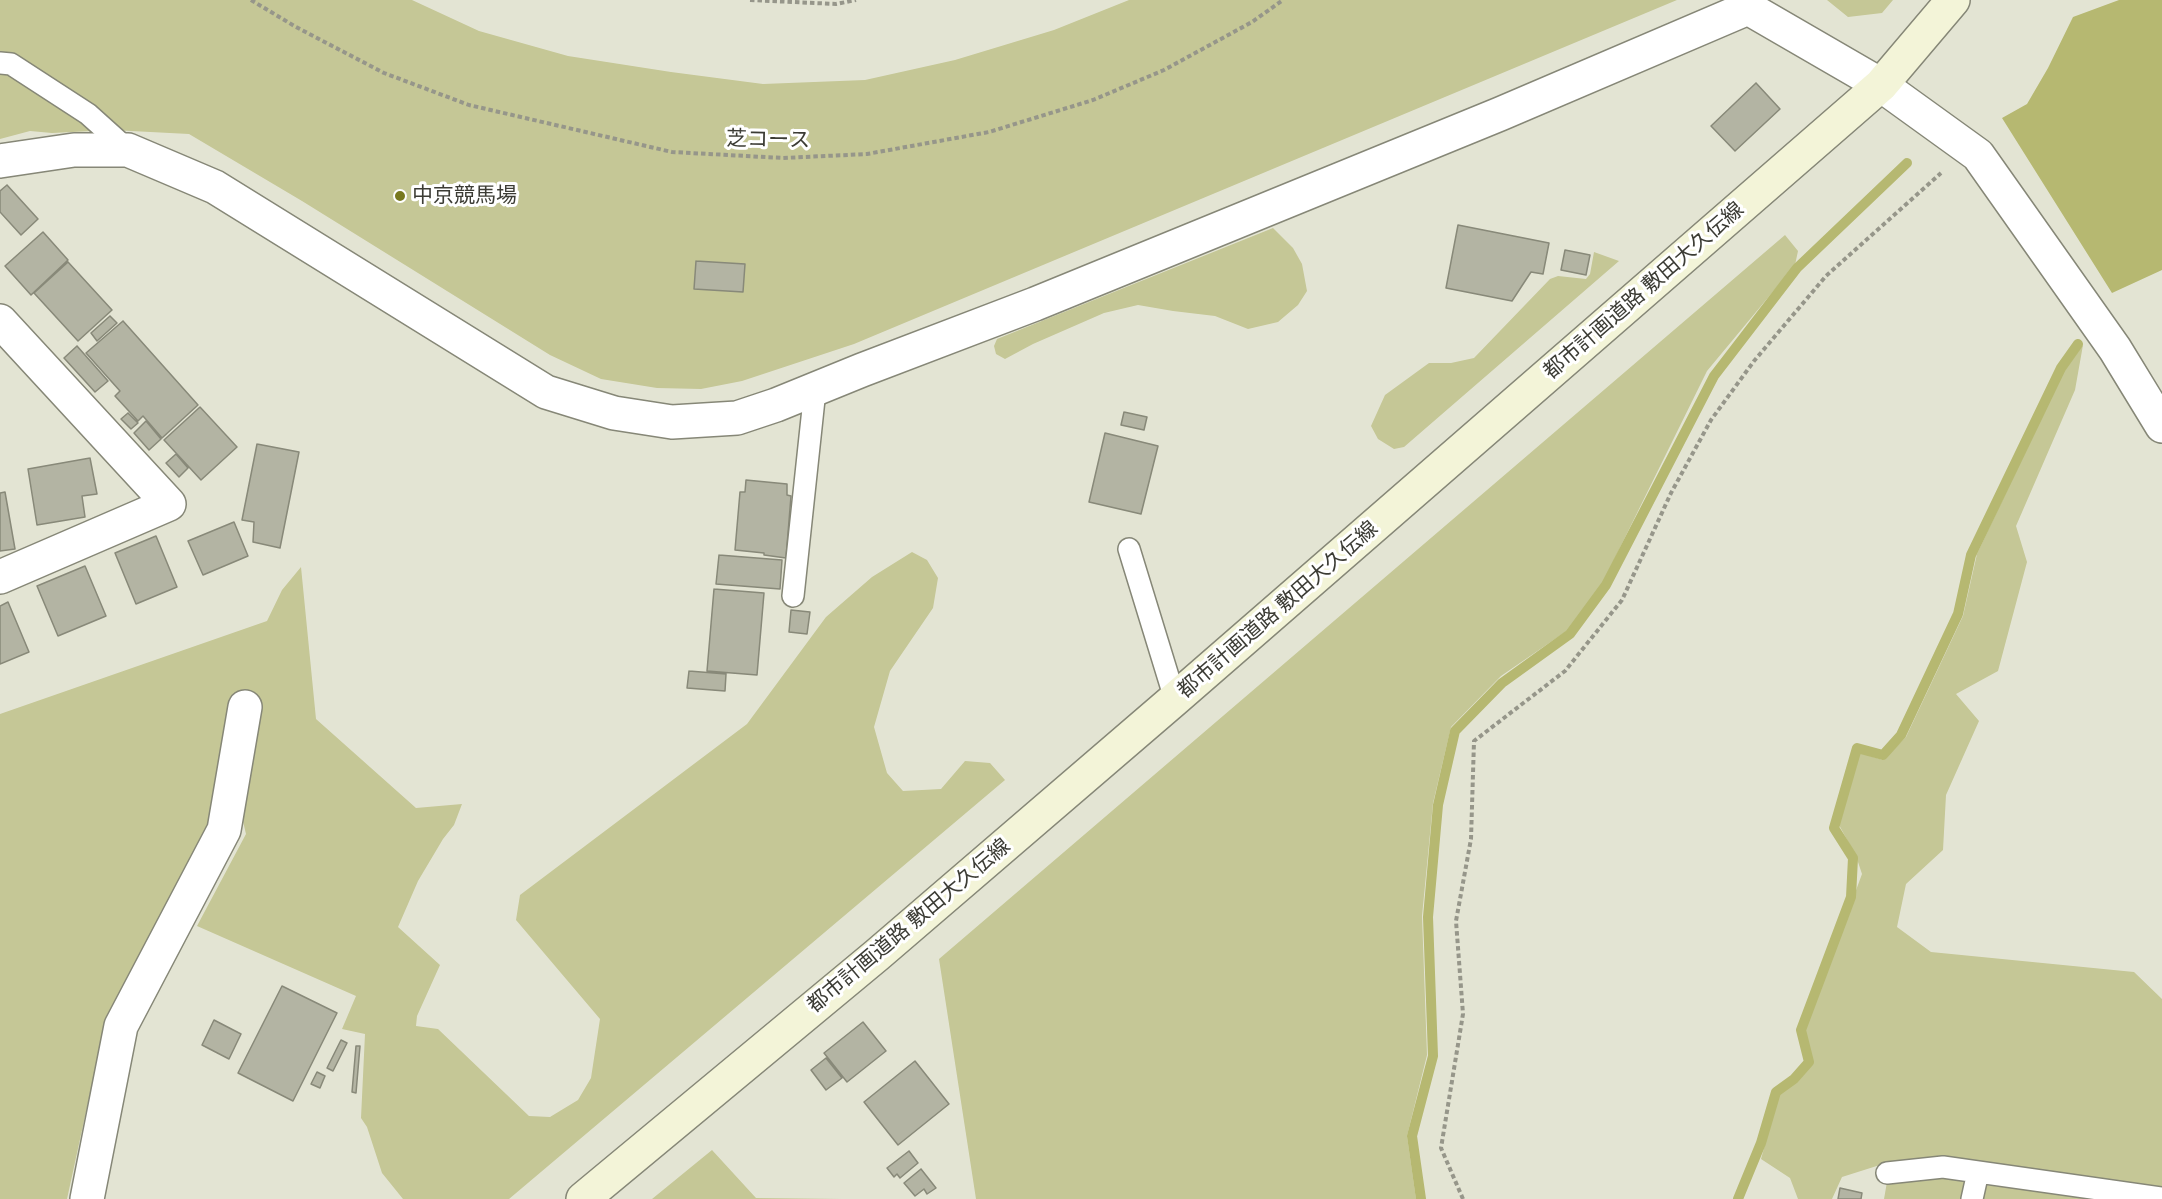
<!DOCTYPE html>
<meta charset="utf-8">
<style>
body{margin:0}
canvas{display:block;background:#e3e4d3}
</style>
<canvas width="2162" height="1199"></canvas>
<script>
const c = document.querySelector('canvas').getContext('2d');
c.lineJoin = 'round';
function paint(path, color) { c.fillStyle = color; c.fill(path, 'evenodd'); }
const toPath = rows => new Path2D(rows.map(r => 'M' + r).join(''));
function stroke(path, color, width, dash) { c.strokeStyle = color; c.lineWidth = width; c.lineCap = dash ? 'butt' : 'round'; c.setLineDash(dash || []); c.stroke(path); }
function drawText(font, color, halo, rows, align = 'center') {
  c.font = font + ' "Zilla Slab","Noto Sans JP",serif'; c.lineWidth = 6; c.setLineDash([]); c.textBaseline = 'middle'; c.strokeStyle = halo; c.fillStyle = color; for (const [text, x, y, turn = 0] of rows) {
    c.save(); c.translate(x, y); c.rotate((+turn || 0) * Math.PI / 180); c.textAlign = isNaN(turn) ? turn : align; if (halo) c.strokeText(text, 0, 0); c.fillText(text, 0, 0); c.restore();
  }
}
const green = toPath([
 [0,0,412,0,479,31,568,56,671,72,763,84,865,80,955,60,1054,30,1129,0,1677,0,854,344,742,381,701,389,657,388,601,379,550,355,302,201,189,134,112,130,52,133,30,131,0,139],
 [1827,0,1893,0,1882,13,1848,17],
 [1273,228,1293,248,1302,264,1307,291,1298,305,1278,322,1248,329,1215,316,1173,311,1138,305,1104,313,1033,344,1005,359,996,354,994,346,997,339],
 [1785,235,1798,251,1795,265,1707,371,1602,584,1568,630,1501,676,1451,727,1433,803,1422,916,1427,1055,1407,1136,1416,1199,976,1199,939,959],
 [1594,252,1619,261,1404,447,1394,449,1378,439,1371,426,1385,395,1429,363,1451,363,1474,358,1550,279,1558,276,1586,279,1590,274],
 [2083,345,2075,390,2016,526,2027,562,1998,671,1956,694,1979,721,1946,795,1943,850,1906,884,1897,927,1931,952,2134,972,2162,999,2162,1187,2160,1189,1945,1160,1883,1164,1842,1177,1832,1199,1798,1199,1790,1178,1761,1159,1779,1095,1795,1082,1812,1062,1805,1029,1862,874,1856,856,1839,825,1860,753,1883,760,1906,737,1963,616,1977,554,2063,372],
 [912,552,927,560,938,578,933,608,890,671,874,727,887,773,903,791,941,789,965,761,990,763,1005,780,509,1199,403,1199,382,1173,367,1127,361,1118,365,1034,342,1029,356,996,197,926,246,834,236,792,213,820,183,871,146,948,107,1015,67,1199,0,1199,0,714,267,621,282,590,301,567,316,719,416,808,462,804,454,825,443,839,418,881,398,927,440,965,417,1016,416,1026,438,1029,529,1116,550,1117,578,1100,591,1078,600,1019,516,920,520,895,747,724,826,617,872,577],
 [712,1150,756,1198,842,1199,652,1199],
 [1942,1175,1966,1180,1962,1199,1884,1199,1887,1182],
 [1984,1185,2117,1199,1981,1199]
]);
const water = toPath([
 [2119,0,2162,0,2162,270,2112,293,2002,118,2027,104,2048,68,2073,17]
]);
const stream = toPath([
 [1421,1199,1412,1136,1433,1056,1428,917,1438,805,1455,731,1502,683,1570,634,1606,585,1714,376,1797,268,1907,163],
 [1738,1199,1761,1143,1776,1092,1794,1079,1809,1062,1801,1030,1851,897,1853,858,1834,828,1857,748,1883,755,1901,735,1958,614,1971,555,2061,368,2078,344]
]);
const building = toPath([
 [1756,83,1780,109,1735,151,1711,126,1756,83],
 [7,185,38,219,21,235,0,212,0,191,7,185],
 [1458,225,1549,243,1543,274,1531,272,1512,301,1446,288,1458,225],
 [43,232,68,260,31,295,5,266,43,232],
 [1565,250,1590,255,1586,275,1561,270,1565,250],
 [696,261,745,264,743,292,694,289,696,261],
 [68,262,112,310,78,341,34,293,68,262],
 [110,316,117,323,97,341,91,333,110,316],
 [123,321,198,405,162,438,143,416,138,421,115,396,120,391,86,353,123,321],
 [77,346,108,381,95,392,64,358,77,346],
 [200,407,237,447,201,480,164,440,200,407],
 [1124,412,1147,417,1144,430,1121,425,1124,412],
 [128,413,138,423,131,429,121,419,128,413],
 [146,421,161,439,149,450,134,433,146,421],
 [1105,433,1158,446,1141,514,1089,502,1105,433],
 [257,444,299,452,280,548,253,542,254,522,242,520,257,444],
 [176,454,188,468,179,477,166,463,176,454],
 [90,458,97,494,82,496,85,517,37,525,28,469,90,458],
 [746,480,787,484,787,495,791,496,786,558,764,555,764,553,735,550,740,492,745,492,746,480],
 [5,492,15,549,0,551,0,493,5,492],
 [234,522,248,556,203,575,188,541,234,522],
 [156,536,177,587,136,604,115,553,156,536],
 [719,555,782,560,780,589,716,584,719,555],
 [85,566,106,616,58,636,37,586,85,566],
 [714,589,764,593,757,675,707,671,714,589],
 [8,602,29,652,0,664,0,606,8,602],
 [791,610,810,612,807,634,789,632,791,610],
 [689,671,726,674,725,691,687,688,689,671],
 [282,986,337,1013,293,1101,238,1073,282,986],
 [214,1020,241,1034,229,1059,202,1045,214,1020],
 [863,1022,886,1051,847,1082,824,1053,863,1022],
 [341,1040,347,1043,333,1071,327,1068,341,1040],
 [356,1046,360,1046,356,1093,352,1092,356,1046],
 [826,1058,842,1078,826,1090,811,1070,826,1058],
 [915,1061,949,1104,898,1145,864,1102,915,1061],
 [317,1072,325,1076,320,1088,311,1084,317,1072],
 [909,1151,918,1163,900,1178,897,1174,894,1177,887,1168,909,1151],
 [921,1169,936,1188,927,1194,924,1189,915,1196,904,1183,921,1169],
 [1840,1188,1862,1193,1861,1199,1838,1199,1840,1188]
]);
const path = toPath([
 [251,0,296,27,384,73,469,105,672,152,783,158,867,154,989,132,1093,100,1164,70,1252,22,1283,0],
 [750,0,836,4,856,0],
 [1463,1199,1441,1148,1463,1014,1456,921,1471,839,1474,741,1565,671,1622,600,1671,493,1711,420,1754,361,1826,276,1941,173]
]);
const lane = toPath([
 [0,63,11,64,88,114,128,150],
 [1129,549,1175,699],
 [793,596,815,390],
 [1887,1173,1943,1167,2162,1198],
 [1972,1199,1978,1172]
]);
const street = toPath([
 [0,161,74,150,128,150,215,187,546,392,614,413,672,422,737,418,776,405,862,370,1035,304,1500,114,1748,8,1881,85,1978,155,2115,349,2162,426],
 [0,321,169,504,0,577],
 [87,1199,121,1026,224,830,245,707]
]);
const secondary = toPath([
 [583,1199,877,955,1175,699,1881,85,1953,0]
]);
const markers = [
 [400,196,6,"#787920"]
];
const streetNames = [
 ["芝コース",768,140,1],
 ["都市計画道路 敷田大久伝線",1644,291,-41],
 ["都市計画道路 敷田大久伝線",1278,610,-41],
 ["都市計画道路 敷田大久伝線",909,926,-40]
];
const poiNames = [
 ["中京競馬場",412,196]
];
paint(green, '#c5c796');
paint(water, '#b6b871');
stroke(stream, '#b6b871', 10);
paint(building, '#b3b4a3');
stroke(building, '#888979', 1.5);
stroke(lane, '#868777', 24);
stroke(street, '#868777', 36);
stroke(secondary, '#868777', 36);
stroke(path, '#96968a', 4, [4.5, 3]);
stroke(lane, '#fff', 21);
stroke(street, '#fff', 33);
stroke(secondary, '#f3f4d8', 33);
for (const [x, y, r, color] of markers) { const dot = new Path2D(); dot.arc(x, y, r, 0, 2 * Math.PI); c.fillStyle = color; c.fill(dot); stroke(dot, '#fff', 2); }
drawText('21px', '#3c3c35', '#fff', streetNames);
drawText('21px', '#3c3c35', '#fff', poiNames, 'left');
</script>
